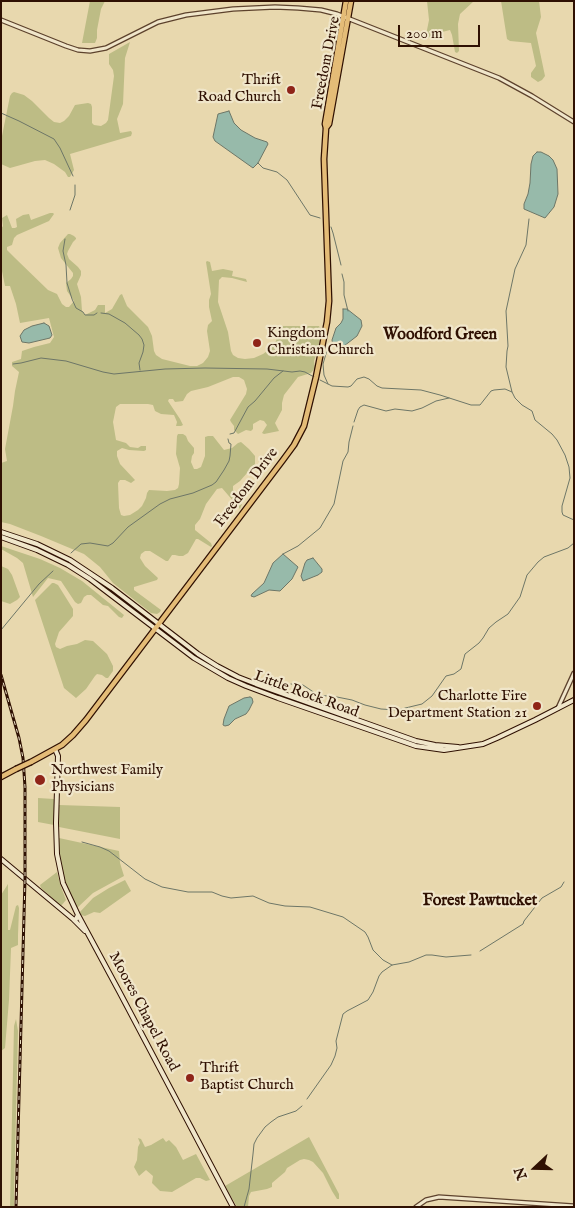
<!DOCTYPE html>
<style>
body{margin:0}
#map{position:relative;width:575px;height:1208px;overflow:hidden;background:#e8d8ae;font-family:"IM FELL English",serif}
canvas{display:block}
.frame{position:absolute;inset:0;border:2px solid #2f1002;pointer-events:none}
.north{position:absolute;left:510px;top:1143px;width:50px;height:50px;-webkit-text-stroke:4px #f0e6ca;paint-order:stroke;rotate:249deg;font-size:14px;font-weight:700;line-height:20px;text-align:center;color:#2f1002}
.north::after{content:'';display:block;margin:auto;width:18px;height:22px;background:#2f1002;clip-path:polygon(50% 0,100% 100%,50% 72%,0 100%)}
.scale{position:absolute;left:398px;top:25px;width:82px;height:22px;box-sizing:border-box;border:2px solid #2f1002;border-top:0;padding-left:6px;font-size:15px;line-height:18px;white-space:nowrap;color:#2f1002;-webkit-text-stroke:4px #f0e6ca;paint-order:stroke}
</style>
<div id="map">
<canvas width="575" height="1208"></canvas>
<div class="frame"></div>
<div class="north">N</div>
<div class="scale">200 m</div>
</div>
<script>
const c = document.querySelector('canvas').getContext('2d');
c.lineJoin = 'round';
function paint(path, color) { c.fillStyle = color; c.fill(path, 'evenodd'); }
const toPath = rows => new Path2D(rows.map(r => 'M' + r).join(''));
function stroke(path, color, width, dash) { c.strokeStyle = color; c.lineWidth = width; c.lineCap = dash ? 'butt' : 'round'; c.setLineDash(dash || []); c.stroke(path); }
function drawText(font, color, halo, rows, align = 'center') {
  c.font = font + ' "IM FELL English",serif'; c.lineWidth = 4.5; c.setLineDash([]); c.textBaseline = 'middle'; c.strokeStyle = halo; c.fillStyle = color; for (const [text, x, y, turn = 0] of rows) {
    c.save(); c.translate(x, y); c.rotate((+turn || 0) * Math.PI / 180); c.textAlign = isNaN(turn) ? turn : align; if (halo) c.strokeText(text, 0, 0); c.fillText(text, 0, 0); c.restore();
  }
}
const green = toPath([
 [90,1,105,1,101,9,97,30,97,38,95,43,82,43],
 [427,1,474,1,460,14,458,24,459,51,457,53,455,52,452,35,450,30,442,32,439,40,427,37,426,35,429,20],
 [501,1,539,1,541,17,536,33,545,76,542,80,538,82,531,77,531,73,536,66,531,43,510,41,507,39],
 [130,42,125,58,123,104,117,119,120,133,131,131,132,133,131,136,70,154,74,170,70,177,68,177,65,172,54,164,45,160,35,161,10,168,1,164,1,141,10,96,12,93,14,92,24,95,32,101,49,118,54,122,60,123,64,121,69,116,75,105,88,103,91,104,92,107,92,123,94,125,101,126,106,123,108,120,114,76,113,70,109,64,109,54],
 [50,213,53,213,54,214,49,221,17,235,14,238,12,245,7,247,7,250,15,258,48,290,57,294,62,304,66,307,69,307,74,301,67,291,66,283,71,279,73,276,73,273,61,258,58,248,60,243,68,234,70,234,74,236,76,238,76,239,73,242,68,251,67,254,69,259,78,267,81,271,81,275,77,284,81,297,82,311,85,315,95,310,98,305,105,305,105,313,112,309,120,295,122,294,127,306,148,327,152,336,154,351,156,355,162,359,190,366,197,366,203,363,208,357,210,351,207,331,208,325,212,321,209,307,209,300,211,294,206,262,207,261,210,262,212,271,223,269,233,271,232,276,246,279,247,282,232,278,222,277,219,280,218,302,228,332,231,351,233,355,238,358,245,359,254,358,263,354,270,349,276,341,281,326,319,326,321,330,319,346,314,361,315,368,311,373,298,377,284,395,282,403,282,410,275,423,279,431,264,434,262,433,267,425,264,421,260,420,253,424,253,429,251,431,246,430,238,434,234,430,234,426,231,422,230,420,246,394,247,389,244,380,239,377,233,377,208,387,191,391,187,394,183,401,175,402,173,399,169,399,168,401,180,419,183,425,181,426,176,426,177,422,174,415,161,414,155,411,153,405,148,404,120,404,116,407,113,422,116,440,126,443,130,447,138,448,141,446,146,446,146,450,144,451,129,450,122,448,117,451,117,456,120,464,135,480,131,483,125,480,120,480,118,483,119,508,121,515,124,516,130,515,138,510,142,506,146,498,147,493,149,490,167,491,175,490,178,488,179,484,180,468,176,454,177,436,178,434,183,434,186,436,188,441,194,448,194,453,192,456,191,462,194,469,197,469,201,467,205,456,205,437,208,436,213,436,224,450,232,448,238,443,241,442,249,449,255,456,255,464,240,481,233,486,233,490,241,500,242,504,240,509,222,488,217,489,206,504,200,519,195,525,195,530,211,543,212,546,211,547,198,539,196,539,188,553,183,556,179,556,175,555,172,555,168,561,166,561,150,551,145,551,141,554,140,558,145,566,158,578,157,580,134,587,134,590,161,610,160,612,157,614,151,613,113,583,100,567,84,554,41,536,10,524,1,522,1,463,7,461,5,449,13,406,15,391,19,372,12,366,12,362,21,359,22,351,34,347,50,343,54,337,49,318,20,323,16,304,10,286,5,286,1,266,1,229,3,226,2,218,7,215,12,228,15,228,17,227,16,219,23,215,29,214,31,220],
 [1,546,40,559,60,568,82,581,124,615,122,618,119,617,108,606,103,605,91,595,87,595,84,597,81,603,78,604,75,602,61,581,48,578,33,597,23,563,17,558,1,549],
 [1,566,8,569,12,575,20,597,17,600,10,604,1,601],
 [52,583,54,583,58,585,73,609,73,616,59,632,55,644,56,647,60,649,67,646,77,644,85,640,93,641,107,654,113,666,113,671,108,678,106,678,102,675,97,674,95,676,86,689,76,698,64,688,35,600],
 [38,798,54,799,54,825,38,822],
 [59,805,120,807,120,839,59,827],
 [59,838,119,851,120,863,124,876,93,893,77,908,65,881,62,870,59,856],
 [57,872,61,887,66,900,61,906,41,888,40,885],
 [125,880,131,891,100,913,94,912,85,916,80,915,79,913,93,898,109,888],
 [8,884,8,930,10,930,16,906,18,905,19,908,18,935,18,945,11,948,9,1000,5,1048,1,1051,1,895],
 [16,1019,18,1031,14,1197,14,1207,10,1207,14,1026],
 [309,1137,339,1194,339,1199,337,1199,332,1191,323,1173,313,1162,309,1160,304,1159,300,1160,287,1168,285,1172,272,1183,272,1187,267,1189,251,1192,249,1196,248,1207,237,1207,225,1186],
 [138,1138,141,1139,145,1147,151,1145,163,1138,166,1142,169,1140,176,1147,183,1160,196,1154,210,1180,206,1181,200,1178,196,1178,172,1192,160,1191,152,1183,153,1176,146,1170,139,1176,134,1167,137,1160,138,1147,140,1143]
]);
const water = toPath([
 [229,111,234,123,241,130,255,138,267,142,268,144,258,163,253,168,215,141,213,137,218,114,229,111],
 [537,152,541,152,549,156,553,160,557,169,558,194,554,207,545,218,524,209,524,204,528,194,530,183,531,164,533,156,537,152],
 [343,309,347,309,361,320,362,326,357,336,344,346,339,347,333,346,332,340,336,328,341,323,343,319,343,309],
 [44,323,49,326,52,335,50,338,29,343,22,342,20,336,24,330,32,326,44,323],
 [283,554,298,567,292,579,280,591,269,590,254,597,251,596,252,594,264,583,273,563,283,554],
 [313,558,322,569,322,572,318,575,303,581,301,576,305,563,307,560,313,558],
 [250,697,252,698,253,702,249,710,246,714,235,719,229,725,225,726,223,725,224,719,229,706,244,698,250,697]
]);
const stream = toPath([
 [1,113,19,121,54,139,60,148,73,176],
 [258,163,263,168,277,172,287,180,310,215,320,218],
 [70,210,75,195,75,185],
 [529,219,526,245,515,269,506,311,508,346,507,351,506,367,512,392,515,398,522,405,532,411,535,420,552,434,557,440,565,455,569,467,570,478,562,506,562,512,563,515,574,520],
 [331,227,333,233,341,265],
 [65,239,63,251,66,265,67,283,72,299,76,308,83,312,85,315,94,315,97,313],
 [342,274,344,282,344,295,348,311],
 [101,313,109,314,125,323,139,335,142,339,144,345,143,352,139,363,140,370],
 [328,347,323,364,324,375,328,384],
 [13,364,21,363,41,358,66,361,103,372,114,374,165,369,205,368,267,369,292,372,300,371,305,372,314,377],
 [320,380,332,386,348,387,351,386,357,379,364,377,369,379,377,386,382,388,421,390,440,395,471,405,480,405,491,391,494,390,505,389,512,392],
 [354,422,358,410,360,407,364,405,386,411,395,409,412,411,422,408,436,401,449,398],
 [230,434,234,433,248,407,255,401,274,378,283,371],
 [71,553,81,544,90,543,108,546,113,543,128,527,160,504,170,499,193,493,212,485,216,482,224,470,229,461,230,456,231,444,229,443,228,439],
 [283,554,298,546,320,528,334,504,343,461,348,452,349,442,353,426],
 [1,630,39,584,53,571],
 [291,684,294,684,303,685,318,695,337,697,352,700,365,705,381,709,397,710,422,704,432,696,446,676,454,674,461,669,465,654,479,643,483,638,489,628,496,622,508,614,520,597,527,575,538,562,544,557,568,548,574,543],
 [82,842,100,847,109,851,145,879,162,887,188,892,212,892,222,896,231,898,253,896,269,903,285,906,310,907,343,917,365,932,368,937,373,950,383,960,392,965],
 [480,951,523,924,524,921,542,898,561,887,564,882],
 [307,1099,331,1065,335,1056,337,1048,336,1041,343,1014,347,1011,368,1000,373,992,379,976,382,972,392,965,409,962,426,955,432,955,446,957,471,955],
 [244,1207,249,1189,253,1154,254,1144,257,1138,265,1127,271,1122,278,1117,296,1111,302,1106]
]);
const tertiary = toPath([
 [1,20,66,46,78,50,90,51,106,48,158,22,186,15,233,9,275,7,298,8,321,10,337,14,499,78,532,96,574,122],
 [558,708,574,673],
 [416,1207,426,1200,439,1197,574,1206]
]);
const secondary = toPath([
 [1,532,37,544,70,560,112,588,198,654,217,666,238,677,256,684,416,741,435,745,458,747],
 [1,537,37,550,68,565,90,579,194,658,228,678,246,686,278,698,416,746,444,750,483,744,497,738,535,720,574,700],
 [55,749,58,756,56,823,57,854,63,883,78,915,75,921],
 [1,859,73,919,85,931],
 [78,915,120,993,233,1207]
]);
const primary = toPath([
 [326,128,329,124,351,1],
 [31,762,62,745,73,735,86,720,283,460,294,445,304,426,316,377,327,322,329,301,324,159,326,128,325,124,346,1],
 [1,777,16,769]
]);
const rail = toPath([
 [1,675,19,738,23,758,25,787,25,879,16,1207]
]);
const primaryBridge = toPath([
 [16,769,31,762]
]);
const markers = [
 [291,90,5,"#8f2418"],
 [257,343,5,"#8f2418"],
 [537,706,5,"#8f2418"],
 [40,780,6,"#8f2418"],
 [190,1078,5,"#8f2418"]
];
const streetNames = [
 ["Freedom Drive",327,63,-79],
 ["Freedom Drive",247,488,-53],
 ["Little Rock Road",306,695,20],
 ["Moores Chapel Road",143,1012,62]
];
const poiNames = [
 ["Thrift",281,81,"right"],
 ["Road Church",281,98,"right"],
 ["Kingdom",267,334],
 ["Christian Church",267,351],
 ["Charlotte Fire",527,697,"right"],
 ["Department Station 21",527,714,"right"],
 ["Northwest Family",51,771],
 ["Physicians",51,788],
 ["Thrift",200,1069],
 ["Baptist Church",200,1086]
];
const neighbourhoodNames = [
 ["Woodford Green",440,336],
 ["Forest Pawtucket",480,902]
];
paint(green, '#bdbc85');
paint(water, '#97baaa');
stroke(water, '#6d7667', 1);
stroke(stream, '#6d7667', 1);
stroke(tertiary, '#5d422d', 5.5);
stroke(secondary, '#2f1002', 6);
stroke(primary, '#2f1002', 7);
stroke(tertiary, '#f0e6ca', 3);
stroke(secondary, '#f0e6ca', 4);
stroke(primary, '#e4bc77', 4.5);
stroke(rail, '#2f1002', 3);
stroke(rail, '#f0e6ca', 1, [4]);
stroke(primaryBridge, '#2f1002', 7, []);
stroke(primaryBridge, '#e4bc77', 4.5);
for (const [x, y, r, color] of markers) { const dot = new Path2D(); dot.arc(x, y, r, 0, 2 * Math.PI); c.fillStyle = color; c.fill(dot); stroke(dot, '#f0e6ca', 2); }
drawText('15px', '#2f1002', '#f0e6ca', streetNames);
drawText('15px', '#2f1002', '#f0e6ca', poiNames, 'left');
drawText('bold 16px', '#2f1002', '#f0e6ca', neighbourhoodNames);
</script>
